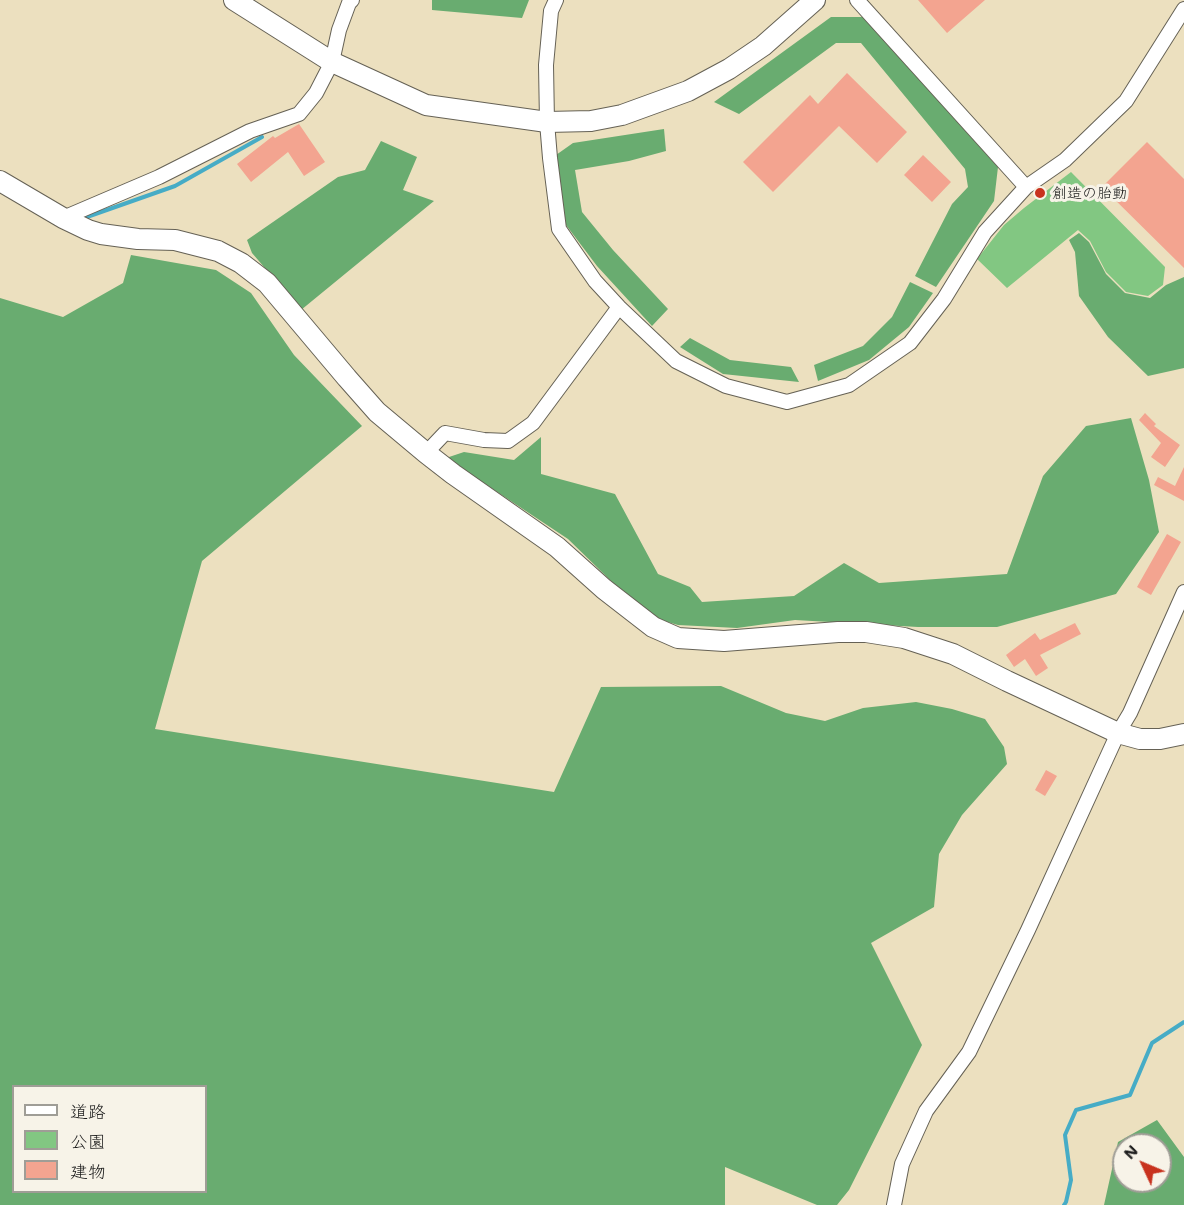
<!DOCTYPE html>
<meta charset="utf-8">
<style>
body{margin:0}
#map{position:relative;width:1184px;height:1205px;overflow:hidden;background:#ece0bf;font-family:Mali,"Klee One",sans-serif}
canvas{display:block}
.legend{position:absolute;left:12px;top:1085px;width:195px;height:108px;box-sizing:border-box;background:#f7f3e8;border:2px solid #9f9d96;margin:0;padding:8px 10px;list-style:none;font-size:18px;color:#1c1c1c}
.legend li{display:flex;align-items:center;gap:12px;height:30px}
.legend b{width:30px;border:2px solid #9f9d96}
.north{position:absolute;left:1112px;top:1133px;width:60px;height:60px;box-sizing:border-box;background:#f7f3e8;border:2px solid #9f9d96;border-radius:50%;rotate:314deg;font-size:16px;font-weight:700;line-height:24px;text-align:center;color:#1c1c1c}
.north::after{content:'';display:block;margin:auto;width:21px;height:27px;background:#c8321e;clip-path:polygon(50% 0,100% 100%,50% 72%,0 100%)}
</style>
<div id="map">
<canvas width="1184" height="1205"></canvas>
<ul class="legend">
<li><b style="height:8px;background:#fff"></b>道路</li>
<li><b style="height:16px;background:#82c782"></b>公園</li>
<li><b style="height:16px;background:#f3a490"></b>建物</li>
</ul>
<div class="north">N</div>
</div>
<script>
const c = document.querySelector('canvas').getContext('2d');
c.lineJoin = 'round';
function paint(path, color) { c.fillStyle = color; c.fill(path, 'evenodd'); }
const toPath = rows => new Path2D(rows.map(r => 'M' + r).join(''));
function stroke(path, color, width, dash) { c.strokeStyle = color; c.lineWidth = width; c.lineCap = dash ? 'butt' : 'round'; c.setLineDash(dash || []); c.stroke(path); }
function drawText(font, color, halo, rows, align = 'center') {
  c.font = font + ' Mali,"Klee One",sans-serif'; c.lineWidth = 6; c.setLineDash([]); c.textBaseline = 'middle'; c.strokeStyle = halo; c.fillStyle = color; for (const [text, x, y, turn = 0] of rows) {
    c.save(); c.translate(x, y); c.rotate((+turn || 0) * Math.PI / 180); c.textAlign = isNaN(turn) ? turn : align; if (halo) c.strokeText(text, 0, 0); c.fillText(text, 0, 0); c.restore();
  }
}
const green = toPath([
 [1071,172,1165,267,1163,285,1148,296,1126,292,1106,272,1090,241,1078,230,1007,288,977,259,1004,225,1024,208]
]);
const forest = toPath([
 [432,0,529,0,522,18,432,10],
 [831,17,863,17,998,167,994,201,936,287,915,276,952,204,968,187,965,169,861,43,836,43,739,114,714,102],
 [664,129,666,151,629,161,575,170,582,212,613,250,668,309,652,326,597,266,566,225,556,155,573,143],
 [381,141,417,157,403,190,434,201,301,310,252,253,247,240,338,177,365,170],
 [1079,233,1089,242,1106,274,1125,293,1150,298,1166,285,1184,277,1184,368,1148,376,1108,337,1079,296,1075,252,1069,240],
 [131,255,216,270,251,293,294,355,362,426,202,561,155,729,554,792,601,687,721,686,786,713,825,721,863,708,916,702,952,709,985,719,1004,747,1007,764,962,815,939,854,934,907,871,943,922,1045,849,1190,837,1205,817,1205,725,1167,725,1205,0,1205,0,298,63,317,123,283],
 [14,1086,206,1086,206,1192,14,1192],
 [910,282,933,293,909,327,869,360,818,381,814,365,863,346,892,317],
 [690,338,730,360,791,367,799,382,723,374,680,347],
 [1131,418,1149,480,1159,532,1116,594,997,627,918,627,795,620,737,628,678,625,647,616,568,539,446,458,464,452,514,460,541,437,541,474,615,494,658,574,690,587,702,602,794,596,844,563,879,583,1007,574,1043,476,1086,426],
 [1157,1120,1184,1157,1184,1205,1104,1205,1118,1142],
 [1124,1145,1160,1145,1160,1181,1124,1181]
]);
const stream = toPath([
 [84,218,175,186,262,137],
 [1064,1205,1066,1202,1071,1180,1065,1135,1076,1110,1130,1095,1152,1043,1184,1022]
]);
const building = toPath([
 [918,0,985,0,947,33],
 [847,73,907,132,877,163,839,126,773,192,743,162,810,95,818,104],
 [299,124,325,162,304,176,288,152,251,182,237,164,273,136,275,138],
 [1147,142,1184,179,1184,268,1102,187],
 [923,155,951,182,932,202,904,175],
 [1145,413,1156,424,1154,426,1180,445,1165,467,1151,457,1161,443,1139,420],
 [1184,467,1184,501,1154,485,1158,477,1175,486],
 [1167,534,1181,542,1151,595,1137,587],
 [1075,623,1081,634,1040,655,1048,668,1036,676,1025,659,1014,667,1006,655,1035,633,1040,640],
 [1046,770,1057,776,1045,796,1035,790]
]);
const street = toPath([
 [556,0,551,11,546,65,547,122,550,158,559,229,595,281,619,307,676,361,726,386,787,402,849,385,910,343,944,299,985,232,1026,187,1065,160,1126,101,1184,9],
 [857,0,1026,187],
 [63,218,159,177,250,131,299,114,316,93,332,62,339,30,349,3,352,0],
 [426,453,445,433,484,440,508,441,533,423,619,307],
 [894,1205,902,1164,926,1111,969,1052,1028,930,1118,733,1130,713,1184,592]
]);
const secondary = toPath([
 [234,0,332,62,426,105,547,122,591,121,622,115,688,91,729,69,763,46,815,0],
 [0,181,63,218,88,230,101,234,138,239,175,240,218,251,241,263,267,283,347,378,377,412,426,453,453,474,557,547,604,589,653,627,678,638,724,641,838,632,866,632,904,638,953,654,1007,681,1118,733,1140,739,1160,739,1184,734]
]);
const markers = [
 [1040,193,6,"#c8321e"]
];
const poiNames = [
 ["創造の胎動",1052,193]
];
paint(green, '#82c782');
paint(forest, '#69ac70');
stroke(stream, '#46acc6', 4);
paint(building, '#f3a490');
stroke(street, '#656155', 16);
stroke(secondary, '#656155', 22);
stroke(street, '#fff', 14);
stroke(secondary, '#fff', 20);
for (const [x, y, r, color] of markers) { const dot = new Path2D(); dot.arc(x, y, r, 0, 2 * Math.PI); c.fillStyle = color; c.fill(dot); stroke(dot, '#f7f3e8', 2); }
drawText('15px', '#1c1c1c', '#f7f3e8', poiNames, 'left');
</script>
